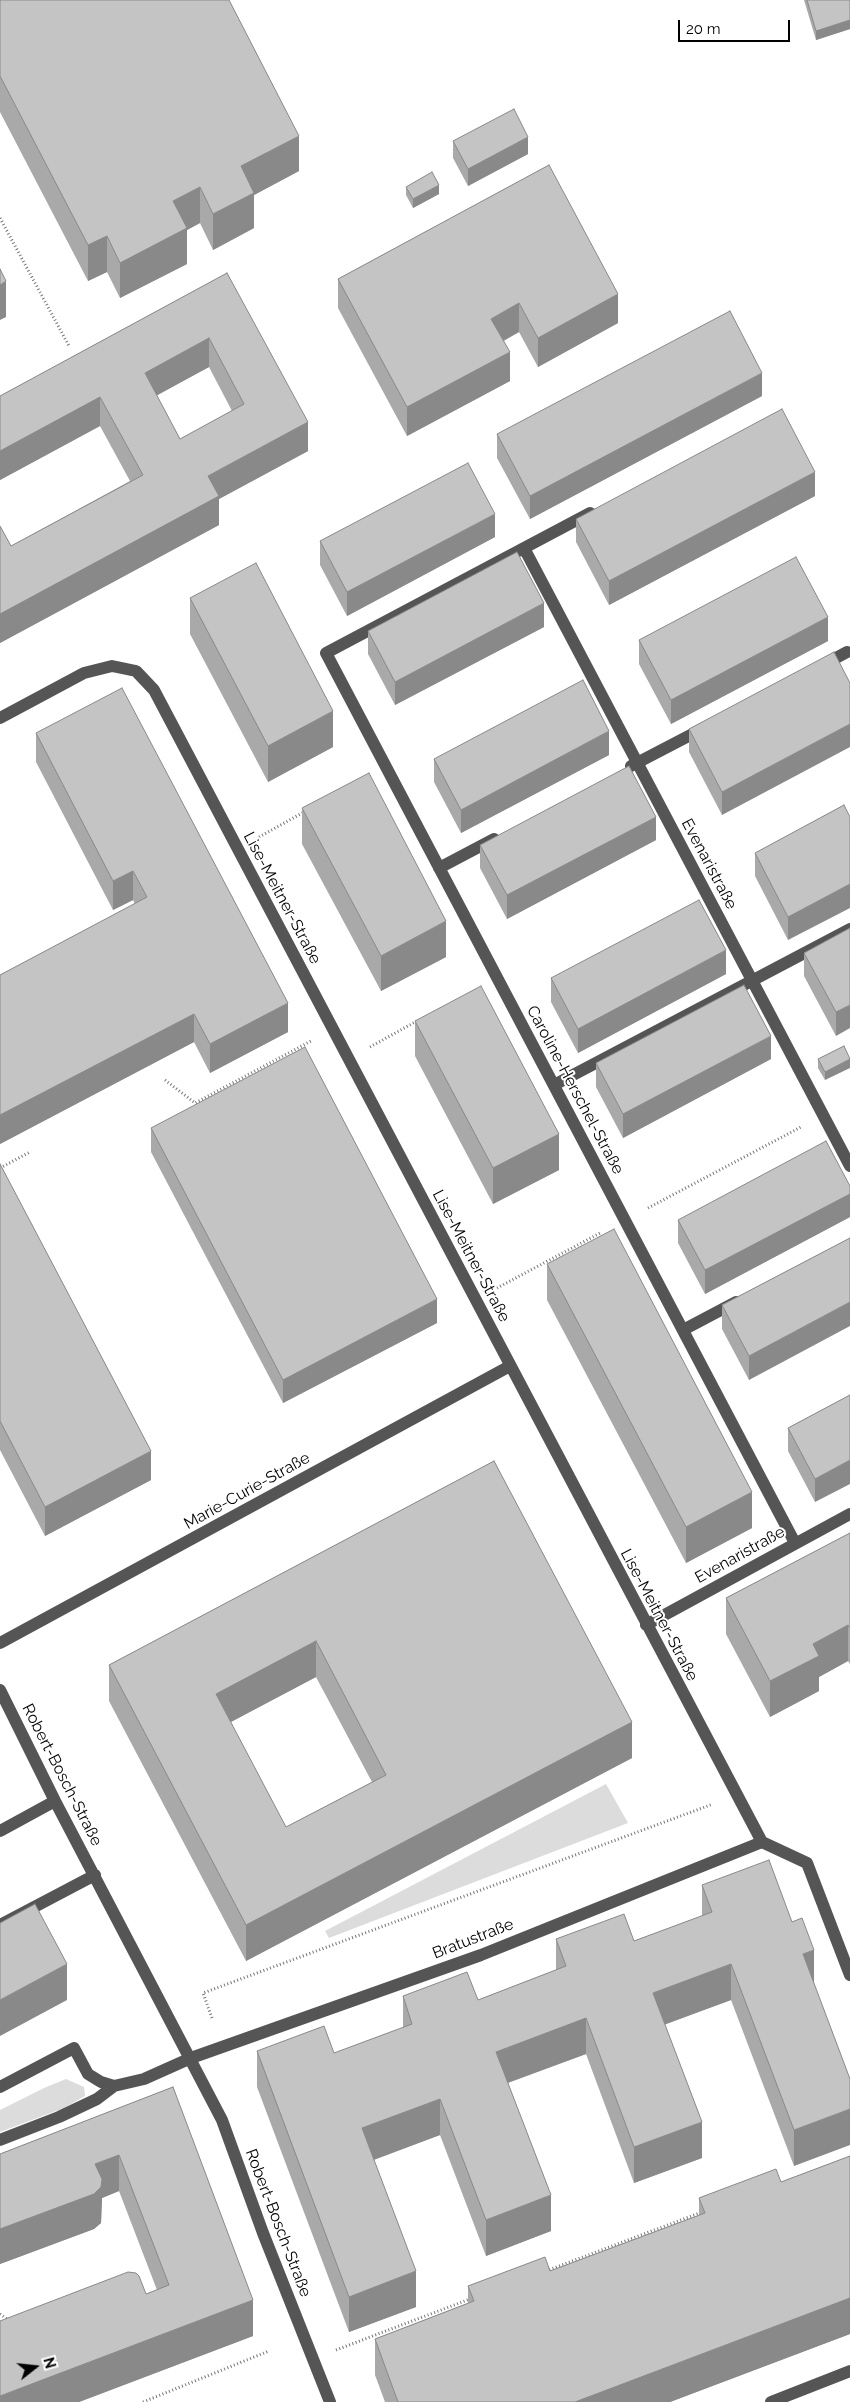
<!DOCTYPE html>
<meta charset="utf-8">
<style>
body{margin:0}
#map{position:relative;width:850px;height:2402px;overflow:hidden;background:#fff;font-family:Raleway,sans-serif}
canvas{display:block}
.north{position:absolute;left:10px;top:2342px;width:50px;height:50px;-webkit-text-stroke:4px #fff;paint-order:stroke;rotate:74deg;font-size:14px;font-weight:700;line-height:20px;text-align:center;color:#000}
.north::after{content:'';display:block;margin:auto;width:18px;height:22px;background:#000;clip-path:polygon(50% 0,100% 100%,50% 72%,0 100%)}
.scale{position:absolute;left:678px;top:20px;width:112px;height:22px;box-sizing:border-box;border:2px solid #000;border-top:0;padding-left:6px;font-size:15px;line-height:18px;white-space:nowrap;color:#000;-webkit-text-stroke:4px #fff;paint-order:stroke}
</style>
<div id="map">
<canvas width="850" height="2402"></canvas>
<div class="north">N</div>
<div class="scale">20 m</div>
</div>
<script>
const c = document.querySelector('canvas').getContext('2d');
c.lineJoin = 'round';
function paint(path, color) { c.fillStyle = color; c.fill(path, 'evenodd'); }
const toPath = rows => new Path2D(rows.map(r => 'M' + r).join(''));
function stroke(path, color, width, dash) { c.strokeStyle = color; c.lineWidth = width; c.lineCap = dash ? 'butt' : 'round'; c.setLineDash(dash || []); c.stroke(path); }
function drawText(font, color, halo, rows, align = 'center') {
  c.font = font + ' Raleway,sans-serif'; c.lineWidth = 4; c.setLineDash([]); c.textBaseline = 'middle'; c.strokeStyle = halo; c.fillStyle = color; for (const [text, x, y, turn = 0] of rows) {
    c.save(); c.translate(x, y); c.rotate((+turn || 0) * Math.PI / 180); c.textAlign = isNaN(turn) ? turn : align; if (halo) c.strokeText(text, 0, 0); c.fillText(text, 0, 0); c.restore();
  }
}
const green = toPath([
 [606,1784,628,1823,329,1938,325,1931],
 [66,2079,84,2087,85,2096,64,2108,0,2132,0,2110,44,2088]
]);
const path = toPath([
 [0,218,69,346],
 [259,837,304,812],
 [370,1047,417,1021],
 [165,1080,195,1103,311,1041],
 [0,1168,30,1152],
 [648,1208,801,1127],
 [497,1288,602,1232],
 [212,2018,203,1993,713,1804],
 [546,2271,702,2212],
 [0,2314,10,2321],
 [336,2350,470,2299],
 [143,2402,269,2351]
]);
const minor = toPath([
 [590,513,326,653,795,1543],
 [524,548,850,1166],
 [823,665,847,652],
 [0,718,84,673,112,666,136,671,154,690,762,1842,807,1863,850,1975],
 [631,766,704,728],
 [439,868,494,839],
 [554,1085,850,929],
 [683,1330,736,1302],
 [646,1625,850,1514],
 [0,1643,510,1366],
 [0,1690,55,1801,222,2120,263,2233,330,2402],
 [0,1831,55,1801],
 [0,1925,95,1875],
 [0,2087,74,2048,88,2074,101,2082,114,2086,144,2079,191,2058,481,1955,762,1842],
 [0,2140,59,2117,97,2099,114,2086],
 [771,2402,850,2371]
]);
const wall = toPath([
 [0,0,299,171,254,195,254,228,213,250,200,223,187,230,187,264,120,298,107,272,88,281,0,112],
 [804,0,850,0,850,29,816,40],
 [453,141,528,154,468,186,453,158],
 [549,165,618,323,538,367,519,332,504,341,510,381,407,436,338,308,338,279],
 [406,187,439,194,413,208,406,195],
 [227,273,308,451,219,499,219,525,0,643,0,526,11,546,130,481,100,426,0,480,0,396],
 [209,367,232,411,180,439,156,395],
 [762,396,530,519,497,458,497,434],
 [815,496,609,605,576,542,576,519],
 [495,537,347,616,320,565,320,541],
 [190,598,333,747,268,782,190,634],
 [544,627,395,705,368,654,368,631],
 [639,640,828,641,671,724,639,664],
 [850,683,722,815,689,752,689,729],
 [36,733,288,1032,210,1073,194,1042,0,1144,0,975,135,904,133,900,113,910,36,762],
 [609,755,461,833,434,782,434,759],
 [844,805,788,940,755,876,755,853],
 [302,808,446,957,381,991,302,844],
 [656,840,507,919,480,868,480,845],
 [850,928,836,1036,804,976,804,953],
 [726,974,578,1053,551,1002,551,978],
 [415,1021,559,1170,493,1204,415,1056],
 [844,1046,825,1080,818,1068,818,1059],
 [771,1059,623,1138,596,1087,596,1063],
 [151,1128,437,1323,283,1403,151,1152],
 [0,1164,151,1480,45,1536,0,1450],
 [850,1186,850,1217,705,1294,678,1243,678,1220],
 [850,1238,749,1380,722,1329,722,1305],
 [547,1264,752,1528,686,1563,547,1300],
 [850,1395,815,1502,788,1451,788,1428],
 [494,1461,632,1758,246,1961,109,1701,109,1665],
 [316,1677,372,1782,286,1827,230,1722],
 [850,1533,850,1664,848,1661,819,1677,819,1691,770,1717,726,1634,726,1598],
 [702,1885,792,1922,802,1918,794,2166,731,2000,665,2024,702,2158,634,2183,586,2054,508,2083,551,2231,486,2256,440,2135,374,2160,416,2307,349,2332,257,2087,257,2051,334,2053,403,2028,403,1996,478,2000,556,1970,556,1939,634,1941,702,1916],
 [173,2087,253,2336,79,2402,0,2402,146,2294,157,2290,119,2191,102,2198,101,2223,94,2229,0,2264,0,2154],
 [850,2156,850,2334,670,2402,385,2402,375,2375,375,2339,468,2303,468,2286,550,2271,699,2215,699,2198,781,2182]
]);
const shadedWall = toPath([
 [850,20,850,29,816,40,816,31],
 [299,136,299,171,254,195,254,228,213,250,213,214,241,166],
 [528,137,528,154,468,186,468,169],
 [439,185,439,194,413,208,413,199],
 [200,187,200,223,187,230,187,264,120,298,120,263,173,201],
 [107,236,107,272,88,281,88,245],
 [6,281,6,317,0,320,0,285],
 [618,294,618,323,538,367,538,338],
 [519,303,519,332,491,347,491,319],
 [209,338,209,367,145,402,145,373],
 [510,352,510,381,407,436,407,407],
 [762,373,762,396,530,519,530,496],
 [100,397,100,426,0,480,0,451],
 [308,422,308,451,219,499,219,525,0,643,0,614,208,476],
 [815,472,815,496,609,605,609,581],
 [495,514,495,537,347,616,347,592],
 [544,603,544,627,395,705,395,682],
 [828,617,828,641,671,724,671,700],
 [333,711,333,747,268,782,268,746],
 [850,724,850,747,722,815,722,792],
 [609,731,609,755,461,833,461,810],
 [656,817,656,840,507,919,507,895],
 [133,871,133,900,113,910,113,881],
 [850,884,850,908,788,940,788,917],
 [446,921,446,957,381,991,381,956],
 [726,950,726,974,578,1053,578,1029],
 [288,1003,288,1032,210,1073,210,1044],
 [850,1005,850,1028,836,1036,836,1012],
 [194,1014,194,1042,0,1144,0,1115],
 [771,1036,771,1059,623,1138,623,1114],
 [850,1059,850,1068,825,1080,825,1072],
 [559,1134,559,1170,493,1204,493,1168],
 [850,1194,850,1217,705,1294,705,1270],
 [437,1299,437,1323,283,1403,283,1380],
 [850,1302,850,1326,749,1380,749,1356],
 [151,1451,151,1480,45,1536,45,1507],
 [850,1460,850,1484,815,1502,815,1479],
 [752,1492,752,1528,686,1563,686,1527],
 [848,1625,848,1661,819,1677,819,1691,770,1717,770,1681,813,1644],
 [316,1641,316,1677,216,1730,216,1694],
 [632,1722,632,1758,246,1961,246,1925],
 [814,1950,814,1985,803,1954],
 [67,1964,67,2000,0,2036,0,2000],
 [731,1964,731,2000,653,2029,653,1993],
 [586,2018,586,2054,496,2087,496,2052],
 [440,2099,440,2135,362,2164,362,2128],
 [850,2109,850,2145,794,2166,794,2130],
 [702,2122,702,2158,634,2183,634,2147],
 [119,2155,119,2191,102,2198,101,2223,94,2229,0,2264,0,2229,95,2164],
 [551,2195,551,2231,486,2256,486,2220],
 [416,2271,416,2307,349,2332,349,2297],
 [850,2298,850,2334,670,2402,575,2402],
 [253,2300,253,2336,79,2402,0,2402,0,2396]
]);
const building = toPath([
 [0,0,229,0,299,136,241,166,254,193,213,214,200,187,173,201,187,228,120,263,107,236,88,245,0,76,0,0],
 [807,0,850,0,850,20,816,31,807,0],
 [514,109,528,137,468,169,453,141,514,109],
 [549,165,618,294,538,338,519,303,491,319,510,352,407,407,338,279,549,165],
 [432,172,439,185,413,199,406,187,432,172],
 [0,269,6,281,0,285,0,269],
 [227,273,308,422,208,476,219,496,0,614,0,526,11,546,143,475,100,397,0,451,0,396,227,273],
 [209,338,244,404,180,439,145,373,209,338],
 [730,311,762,373,530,496,497,434,730,311],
 [782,409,815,472,609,581,576,519,782,409],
 [468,463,495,514,347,592,320,541,468,463],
 [517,552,544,603,395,682,368,631,517,552],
 [796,557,828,617,671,700,639,640,796,557],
 [256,563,333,711,268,746,190,598,256,563],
 [834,652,850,683,850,724,722,792,689,729,834,652],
 [583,680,609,731,461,810,434,759,583,680],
 [122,688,288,1003,210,1044,194,1014,0,1115,0,975,147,897,133,871,113,881,36,733,122,688],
 [629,766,656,817,507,895,480,845,629,766],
 [369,773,446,921,381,956,302,808,369,773],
 [844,805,850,817,850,884,788,917,755,853,844,805],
 [699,900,726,950,578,1029,551,978,699,900],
 [850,928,850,1005,836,1012,804,953,850,928],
 [744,985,771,1036,623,1114,596,1063,744,985],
 [481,986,559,1134,493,1168,415,1021,481,986],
 [844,1046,850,1059,825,1072,818,1059,844,1046],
 [305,1047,437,1299,283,1380,151,1128,305,1047],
 [826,1141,850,1186,850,1194,705,1270,678,1220,826,1141],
 [0,1164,151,1451,45,1507,0,1421,0,1164],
 [614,1229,752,1492,686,1527,547,1264,614,1229],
 [850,1238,850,1302,749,1356,722,1305,850,1238],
 [850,1395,850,1460,815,1479,788,1428,850,1395],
 [494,1461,632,1722,246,1925,109,1665,494,1461],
 [316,1641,386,1775,286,1827,216,1694,316,1641],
 [850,1533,850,1628,848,1625,813,1644,819,1656,770,1681,726,1598,850,1533],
 [769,1860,792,1922,802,1918,814,1950,803,1954,850,2079,850,2109,794,2130,731,1964,653,1993,702,2122,634,2147,586,2018,496,2052,551,2195,486,2220,440,2099,362,2128,416,2271,349,2297,257,2051,324,2026,334,2053,412,2024,403,1996,467,1972,478,2000,566,1966,556,1939,624,1914,634,1941,712,1912,702,1885,769,1860],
 [35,1904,67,1964,0,2000,0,1923,35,1904],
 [173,2087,253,2300,0,2396,0,2321,128,2272,136,2273,139,2276,146,2294,169,2285,119,2155,95,2164,102,2179,101,2187,94,2194,0,2229,0,2154,173,2087],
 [850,2156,850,2298,575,2402,398,2402,375,2339,474,2301,468,2286,545,2257,550,2271,705,2213,699,2198,720,2190,776,2169,781,2182,850,2156]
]);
const streetNames = [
 ["Evenaristraße",709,864,62],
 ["Lise-Meitner-Straße",282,898,62],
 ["Caroline-Herschel-Straße",575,1090,62],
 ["Lise-Meitner-Straße",471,1256,62],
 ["Marie-Curie-Straße",247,1491,-29],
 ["Evenaristraße",740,1555,-29],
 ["Lise-Meitner-Straße",659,1615,62],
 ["Robert-Bosch-Straße",62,1775,63],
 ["Bratustraße",473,1939,-21],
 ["Robert-Bosch-Straße",278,2223,69]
];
paint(green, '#dcdcdc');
stroke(path, '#777', 3, [1, 2.5]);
stroke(minor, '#555', 12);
paint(wall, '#a9a9a9');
paint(shadedWall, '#898989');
paint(building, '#c4c4c4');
stroke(building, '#898989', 1);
drawText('16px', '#000', '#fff', streetNames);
</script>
